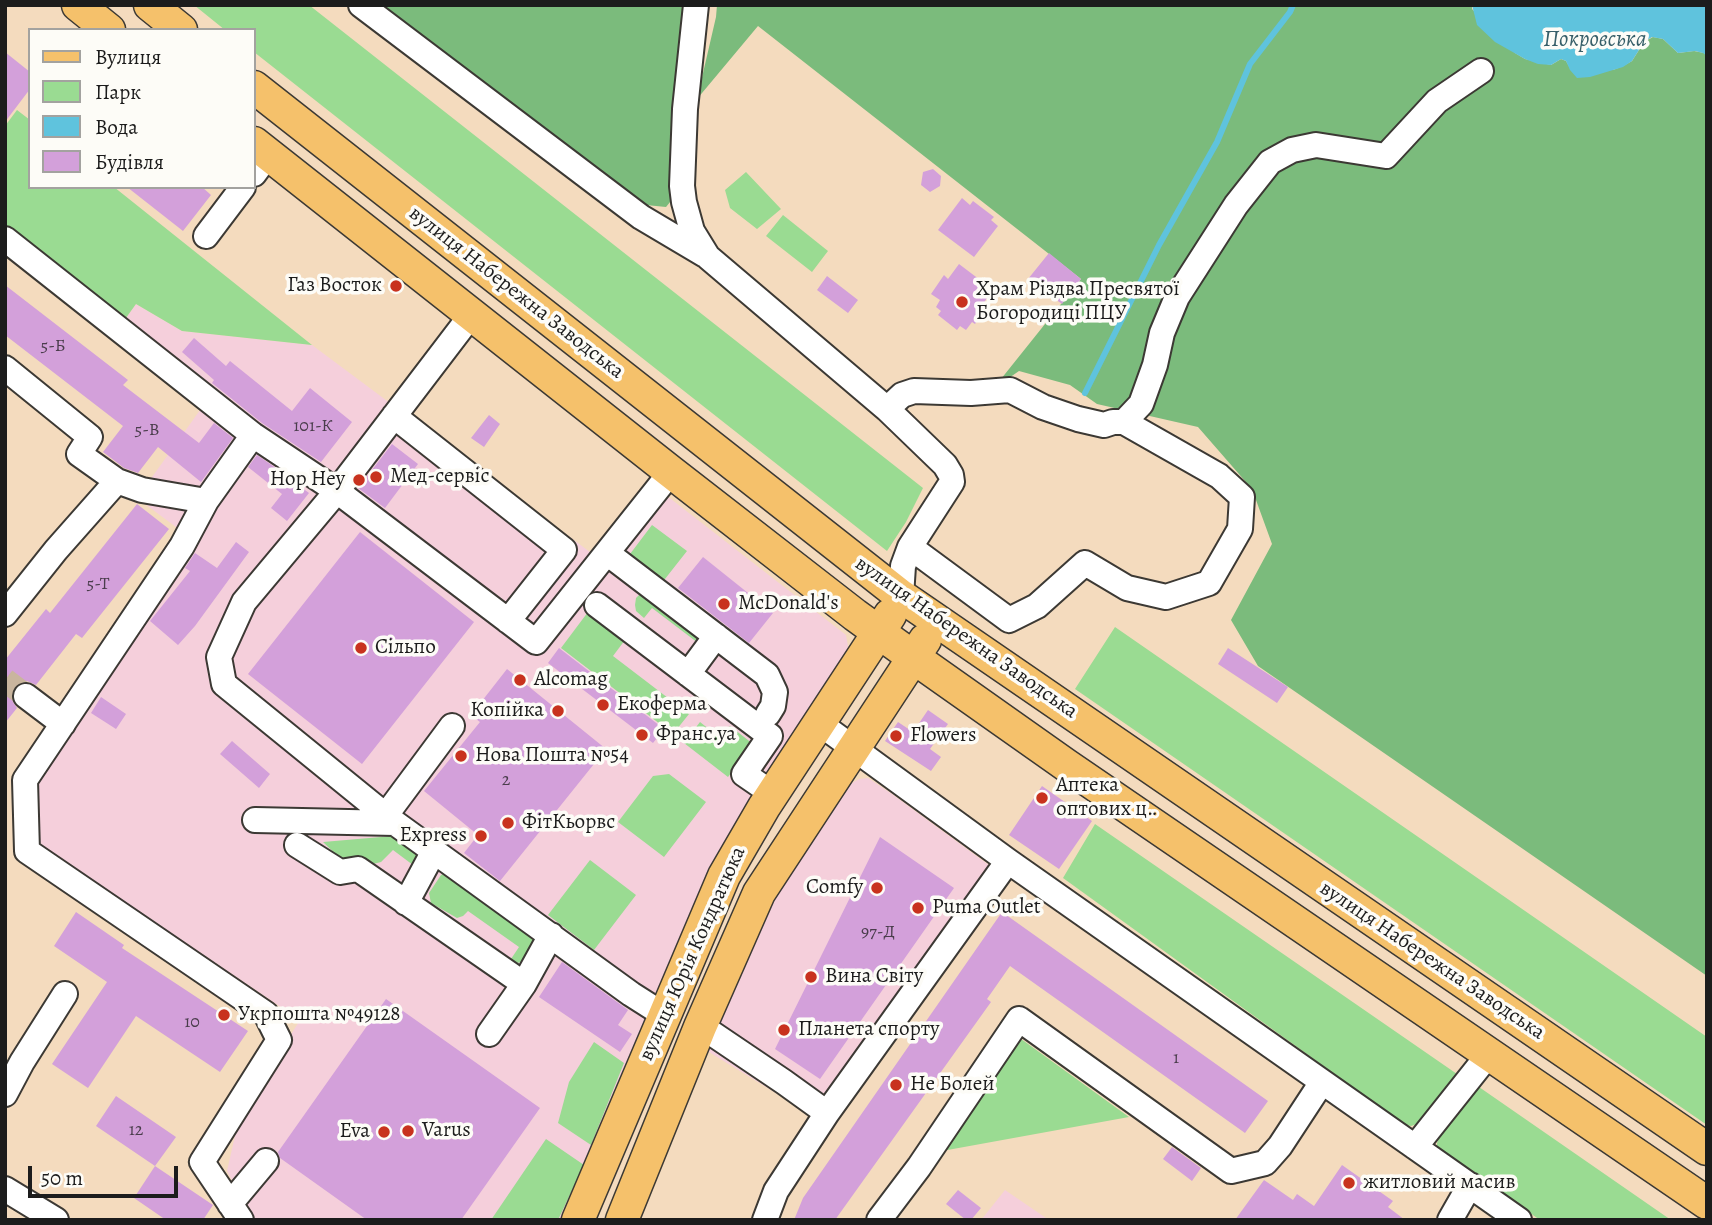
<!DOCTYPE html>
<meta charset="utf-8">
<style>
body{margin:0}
#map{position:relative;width:1712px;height:1225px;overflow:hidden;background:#f4dbbe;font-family:Alegreya,serif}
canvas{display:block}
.frame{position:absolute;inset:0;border:7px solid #1c1c1c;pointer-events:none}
.legend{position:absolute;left:28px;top:28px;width:228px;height:161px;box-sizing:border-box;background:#fdfcf7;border:2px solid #a3a29f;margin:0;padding:9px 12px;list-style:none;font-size:21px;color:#1c1c1c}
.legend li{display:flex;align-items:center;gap:14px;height:35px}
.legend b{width:35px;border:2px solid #a3a29f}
.scale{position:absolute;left:28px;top:1166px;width:150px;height:32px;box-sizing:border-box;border:4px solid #1c1c1c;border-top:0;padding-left:9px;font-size:21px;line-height:24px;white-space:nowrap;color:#1c1c1c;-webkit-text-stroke:5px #fdfcf7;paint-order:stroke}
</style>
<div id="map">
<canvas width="1712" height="1225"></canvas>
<div class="frame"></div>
<ul class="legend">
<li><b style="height:9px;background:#f5c16b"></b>Вулиця</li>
<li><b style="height:19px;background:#9adb92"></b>Парк</li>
<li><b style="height:19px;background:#5fc3dd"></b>Вода</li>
<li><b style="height:19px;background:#d3a0da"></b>Будівля</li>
</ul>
<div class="scale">50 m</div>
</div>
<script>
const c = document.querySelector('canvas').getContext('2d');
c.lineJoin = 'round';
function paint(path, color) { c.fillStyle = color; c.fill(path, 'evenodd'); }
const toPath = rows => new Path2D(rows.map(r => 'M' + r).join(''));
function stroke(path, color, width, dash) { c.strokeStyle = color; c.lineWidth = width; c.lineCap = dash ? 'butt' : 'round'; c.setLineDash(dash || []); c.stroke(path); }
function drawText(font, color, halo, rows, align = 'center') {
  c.font = font + ' Alegreya,serif'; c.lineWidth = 7; c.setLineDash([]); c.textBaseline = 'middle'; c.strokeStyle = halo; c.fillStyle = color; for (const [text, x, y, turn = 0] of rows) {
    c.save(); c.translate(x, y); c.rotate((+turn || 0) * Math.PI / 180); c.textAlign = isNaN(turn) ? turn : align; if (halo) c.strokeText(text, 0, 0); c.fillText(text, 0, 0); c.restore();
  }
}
const built = toPath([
 [136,304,182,331,312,345,590,552,649,482,846,635,848,646,846,656,566,1220,253,1220,227,1171,239,1118,300,1020,103,887,90,890,38,854,30,794,192,539,137,498,213,392,123,322],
 [868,778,892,794,993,868,815,1117,704,1049,770,899,842,789,859,779],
 [1005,1190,1049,1220,981,1220]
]);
const green = toPath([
 [194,5,309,5,923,488,906,522,887,551,254,52,254,30,225,30],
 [17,110,30,120,30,187,114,187,312,345,182,331,136,304,123,322,5,230,5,126],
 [746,172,781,209,757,229,730,208,725,190],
 [783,215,828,251,812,272,766,236],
 [652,525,687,551,661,584,627,558],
 [645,592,708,637,702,646,652,608,644,618,636,611,635,605,636,598,640,594],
 [588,612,625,640,613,656,689,714,673,734,561,648],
 [1115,627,1707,1037,1707,1125,1075,689],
 [700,722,720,738,730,726,753,744,728,777,684,743],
 [669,774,706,802,664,857,618,822,653,776],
 [1095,824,1457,1074,1417,1124,1411,1126,1405,1125,1063,878],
 [404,835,425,851,417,868,393,850,381,862,365,866,347,865,323,842],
 [590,860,636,895,594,950,548,915],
 [447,872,538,940,529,959,518,963,511,959,519,947,468,911,463,916,457,918,431,903,429,893,441,875],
 [1017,1036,1129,1117,942,1151],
 [594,1042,624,1063,591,1145,558,1123,569,1082],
 [1479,1087,1671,1220,1540,1220,1437,1148,1437,1143,1439,1138,1476,1089],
 [546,1139,584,1165,558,1220,491,1220]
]);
const forest = toPath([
 [373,5,683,5,675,196,666,207,646,205,605,185],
 [717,5,1472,5,1472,9,1515,53,1525,59,1551,65,1561,59,1566,61,1571,70,1613,70,1623,66,1632,61,1644,42,1653,37,1663,39,1678,53,1694,51,1704,53,1707,56,1707,976,1258,666,1231,620,1272,544,1252,489,1198,427,1097,404,1070,385,1019,371,993,389,1081,279,758,26,697,99,716,17]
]);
const water = toPath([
 [1472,5,1707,5,1707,56,1703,53,1695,51,1678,53,1663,39,1652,37,1644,42,1632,61,1623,67,1590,77,1577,78,1570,70,1566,61,1561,59,1551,65,1538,64,1525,59,1495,42,1477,25]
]);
const stream = toPath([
 [1085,393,1159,245,1217,142,1250,64,1290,12,1293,5]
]);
const building = toPath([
 [5,52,30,72,30,89,5,122],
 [933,169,941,176,940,186,930,192,921,185,923,172],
 [127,187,202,187,211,195,183,231],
 [962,198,970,205,973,201,994,217,991,220,998,226,974,257,938,230],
 [1049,253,1081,279,1062,304,1028,279],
 [959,264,988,286,982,295,987,298,983,304,987,307,975,324,972,322,966,330,960,326,957,330,938,315,941,311,936,307,940,300,931,294,944,275,948,279],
 [827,276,858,300,848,313,817,290],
 [5,285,128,380,123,385,199,443,214,423,233,438,201,482,158,447,138,473,124,468,103,452,123,426,5,335],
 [194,338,226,366,230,361,292,411,310,388,352,422,321,462,262,423,212,383,214,380,182,352],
 [489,415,500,424,484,447,471,438],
 [392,444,418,464,385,508,358,488],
 [257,455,302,486,301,487,309,493,287,521,271,508,282,494,248,467],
 [137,504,169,529,82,638,76,634,36,685,27,681,20,683,15,687,11,695,13,702,17,708,5,723,5,660,46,609,50,613],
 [360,532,474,622,362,764,248,674],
 [236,542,249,552,195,626,178,645,150,621,190,571,185,568,195,553,217,568],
 [703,557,773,613,749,643,678,588],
 [559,648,664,729,653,743,548,663],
 [1228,648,1288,687,1277,703,1218,664],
 [507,669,606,749,500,881,464,853,478,835,424,791,480,722,471,715],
 [101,697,126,714,116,729,91,713],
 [928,710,948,724,930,749,941,757,931,771,885,741,898,722,913,732],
 [232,741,270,774,259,788,220,754],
 [1042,786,1092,821,1059,869,1009,835],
 [880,837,954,888,820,1079,775,1049],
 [76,912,124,945,122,948,248,1031,220,1072,136,1016,88,1088,52,1064,107,982,54,946],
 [1002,912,1268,1101,1245,1133,1010,966,987,999,991,1002,835,1220,794,1220,803,1198],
 [562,962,628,1010,618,1025,632,1034,620,1052,539,997],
 [386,999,540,1108,461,1220,367,1220,280,1158,278,1152],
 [116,1096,176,1137,155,1166,96,1126],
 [1172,1147,1201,1168,1192,1181,1163,1159],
 [1342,1165,1393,1201,1388,1207,1405,1220,1235,1220,1264,1180,1293,1200,1297,1194,1314,1206],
 [155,1166,213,1205,203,1220,166,1220,134,1198],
 [958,1190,981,1208,971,1220,966,1220,946,1204]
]);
const minorTunnel = toPath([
 [5,680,26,696]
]);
const minor = toPath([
 [361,5,641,217,705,255],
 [696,5,685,109,682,186,684,202,692,231,708,257,887,409,945,465,951,475,952,482,910,547,903,566,901,596],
 [254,174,268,155],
 [206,236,243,187],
 [5,239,253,435,337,491,536,642,671,472],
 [472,314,337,491,244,602,219,657,224,684,395,823,631,994,664,1015],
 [5,368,90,437,79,454,117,481,142,490,206,501],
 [887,409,902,395,914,391,971,393,1010,390,1043,407,1078,419,1104,425,1113,422,1124,422,1219,476,1242,497,1240,529,1209,583,1166,597,1127,588,1085,563,1037,606,1009,620,910,547],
 [394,416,564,550,508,621],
 [1124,422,1141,404,1155,365,1162,333,1177,297,1236,205,1270,162,1292,150,1316,145,1386,156,1437,101,1481,71],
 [607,553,767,675,775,692,773,706,768,714],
 [597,605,770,736,744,774,773,794],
 [5,614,56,550,117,481],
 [688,674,716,636],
 [26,696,63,724],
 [819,723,1008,861,1519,1220],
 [386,815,452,726],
 [255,820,395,823],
 [297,845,340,872,358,869,524,984],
 [406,903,434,851],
 [700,1027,710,1032,784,1082,827,1113],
 [489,1034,524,984,551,935],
 [5,1094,22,1062,65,994],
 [1415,1147,1489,1054],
 [5,1189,56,1220],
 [230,1204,266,1161],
 [241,1220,202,1162,279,1040,266,1014,27,851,25,780,182,546,206,501,253,435],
 [765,1220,776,1191,827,1113,1008,861],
 [879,1220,919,1167,1019,1019,1231,1171,1265,1163,1280,1146,1322,1082],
 [1450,1220,1470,1185]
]);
const major = toPath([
 [78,5,109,30],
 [150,5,181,30],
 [254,87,901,596,1707,1149],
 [254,143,671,472,855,615,913,657,1066,765,1707,1203],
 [578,1220,724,876,764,807,890,615],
 [622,1220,700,1027,759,893,925,640]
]);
const markers = [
 [396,286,7,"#c8321e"],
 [962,302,7,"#c8321e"],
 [376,477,7,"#c8321e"],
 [359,480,7,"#c8321e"],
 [724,604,7,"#c8321e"],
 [361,648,7,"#c8321e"],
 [520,680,7,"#c8321e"],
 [603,705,7,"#c8321e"],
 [558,711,7,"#c8321e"],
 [642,735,7,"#c8321e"],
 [896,736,7,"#c8321e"],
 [461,756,7,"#c8321e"],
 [1042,798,7,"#c8321e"],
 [508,823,7,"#c8321e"],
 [481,836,7,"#c8321e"],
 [877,888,7,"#c8321e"],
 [918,908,7,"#c8321e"],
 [811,977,7,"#c8321e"],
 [224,1015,7,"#c8321e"],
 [784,1030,7,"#c8321e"],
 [896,1085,7,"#c8321e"],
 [408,1131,7,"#c8321e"],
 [384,1132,7,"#c8321e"],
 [1349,1183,7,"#c8321e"]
];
const numberNames = [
 ["5-Б",53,347],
 ["101-К",313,427],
 ["5-В",147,431],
 ["5-Т",98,585],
 ["2",506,781],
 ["97-Д",878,933],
 ["10",192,1023],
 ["1",1176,1059],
 ["12",136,1131]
];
const poiNames = [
 ["Газ Восток",382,286,"right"],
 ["Храм Різдва Пресвятої",976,290],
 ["Богородиці ПЦУ",976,314],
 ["Мед-сервіс",390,477],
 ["Hop Hey",345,480,"right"],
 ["McDonald's",738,604],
 ["Сільпо",375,648],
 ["Alcomag",534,680],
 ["Екоферма",617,705],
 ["Копійка",544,711,"right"],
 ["Франс.уа",656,735],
 ["Flowers",910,736],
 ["Нова Пошта №54",475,756],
 ["Аптека",1056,786],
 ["оптових ц‥",1056,810],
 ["ФiтКьорвс",522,823],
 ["Express",467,836,"right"],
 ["Comfy",863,888,"right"],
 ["Puma Outlet",932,908],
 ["Вина Світу",825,977],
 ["Укрпошта №49128",238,1015],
 ["Планета спорту",798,1030],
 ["Не Болей",910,1085],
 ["Varus",422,1131],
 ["Eva",370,1132,"right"],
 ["житловий масив",1363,1183]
];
const streetNames = [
 ["вулиця Набережна Заводська",516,293,38],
 ["вулиця Набережна Заводська",966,638,35],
 ["вулиця Юрія Кондратюка",693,954,-66],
 ["вулиця Набережна Заводська",1432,961,34]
];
const waterNames = [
 ["Покровська",1595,40]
];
paint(built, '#f5cfdb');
paint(green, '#9adb92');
paint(forest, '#7bbb7c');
paint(water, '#5fc3dd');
stroke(stream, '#5fc3dd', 6);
paint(building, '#d3a0da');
stroke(minorTunnel, '#c9b59e', 24, [24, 12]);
stroke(minor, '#3c3934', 28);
stroke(major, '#3c3934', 35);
stroke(minor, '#fff', 24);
stroke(major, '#f5c16b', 32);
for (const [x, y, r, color] of markers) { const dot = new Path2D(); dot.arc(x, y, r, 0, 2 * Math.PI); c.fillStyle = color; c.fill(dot); stroke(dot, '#fdfcf7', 2.5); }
drawText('18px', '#4a3d4c', null, numberNames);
drawText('21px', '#1c1c1c', '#fdfcf7', poiNames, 'left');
drawText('21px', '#1c1c1c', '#fdfcf7', streetNames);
drawText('italic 23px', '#375f69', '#fdfcf7', waterNames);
</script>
